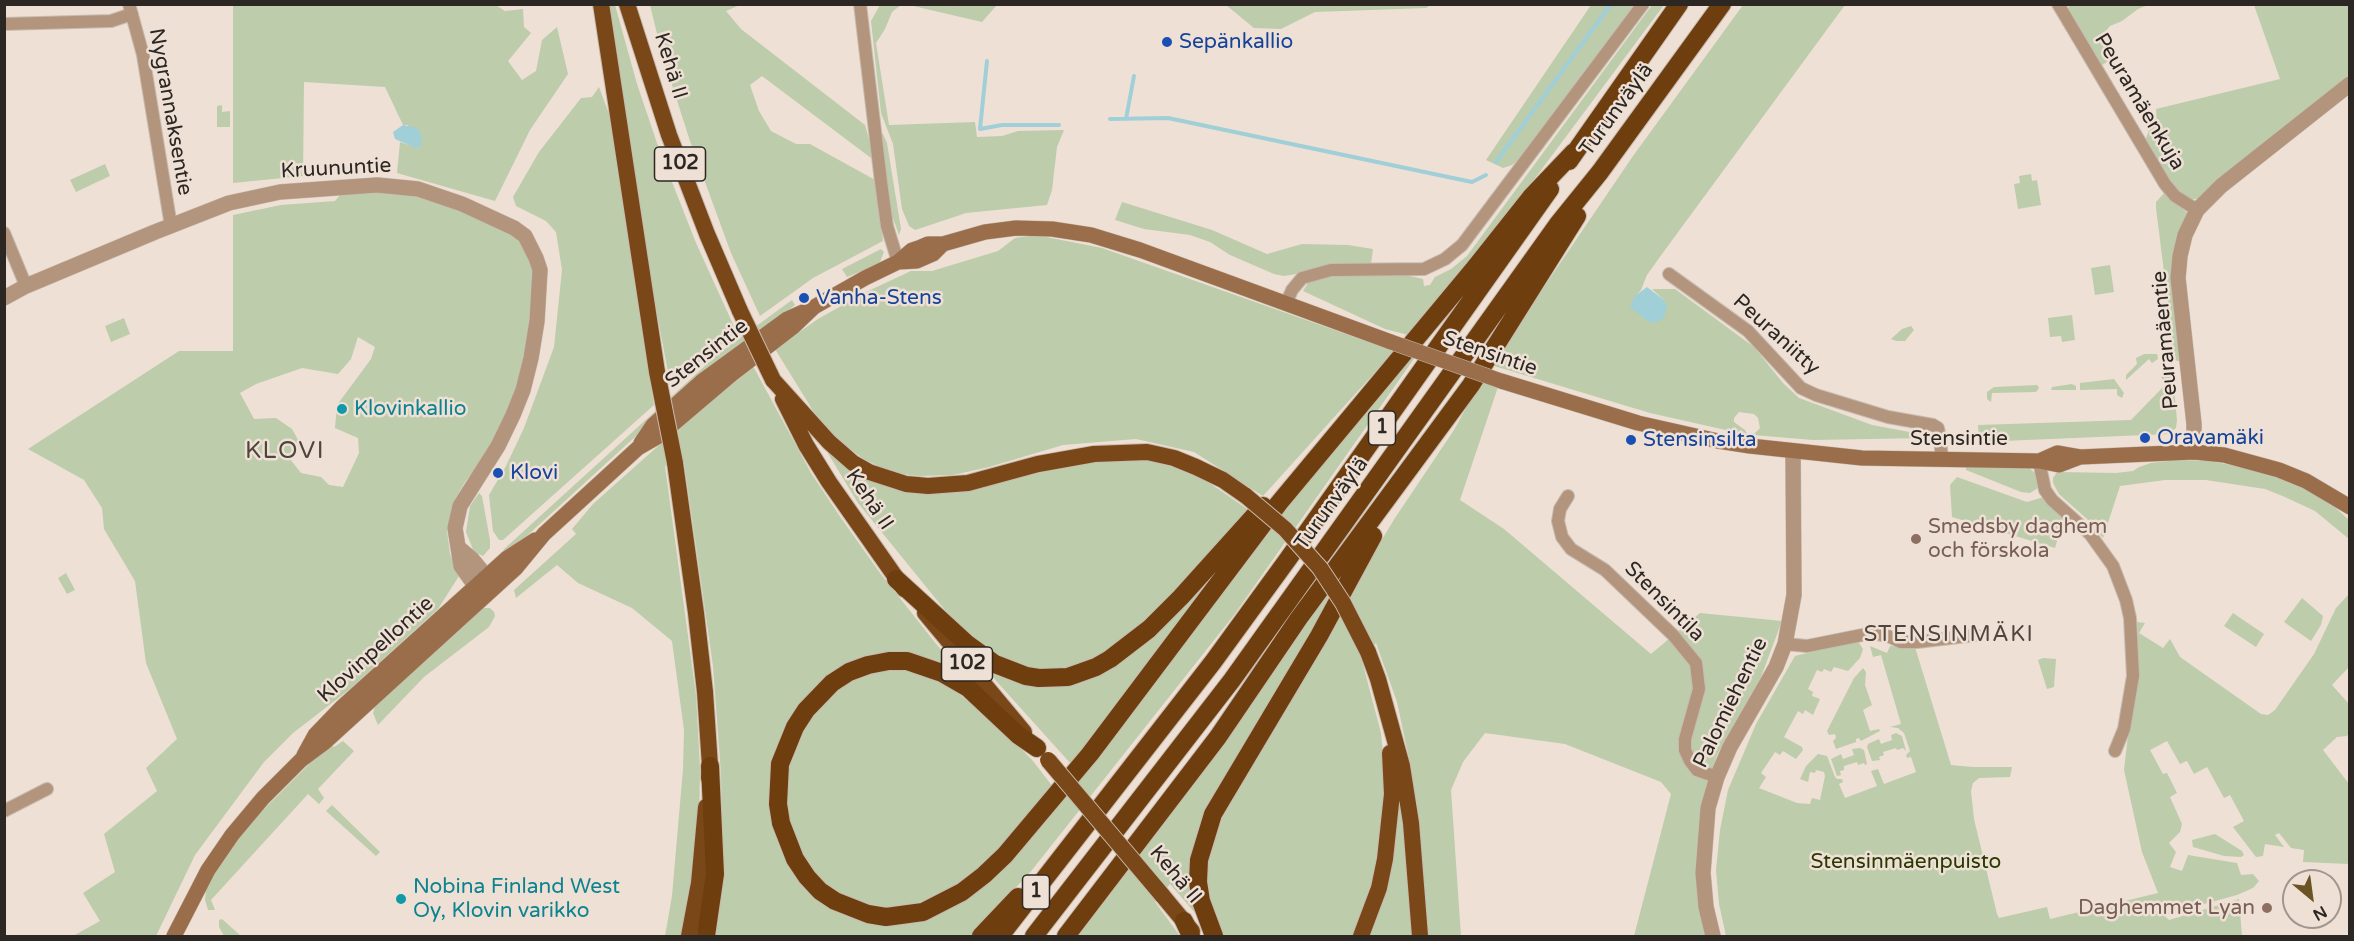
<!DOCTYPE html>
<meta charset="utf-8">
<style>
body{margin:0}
#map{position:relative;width:2354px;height:941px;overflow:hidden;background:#eee0d5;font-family:"Varela Round",sans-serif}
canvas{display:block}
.frame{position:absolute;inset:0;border:6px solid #2c2723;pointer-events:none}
.north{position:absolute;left:2282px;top:869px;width:60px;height:60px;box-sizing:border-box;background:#eee0d5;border:2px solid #a0968e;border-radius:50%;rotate:151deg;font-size:16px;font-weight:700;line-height:24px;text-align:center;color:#2c2723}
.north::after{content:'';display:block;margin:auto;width:21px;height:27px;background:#6b5424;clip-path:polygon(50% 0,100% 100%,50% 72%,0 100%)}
</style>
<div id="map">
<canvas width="2354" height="941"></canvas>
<div class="frame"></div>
<div class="north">N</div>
</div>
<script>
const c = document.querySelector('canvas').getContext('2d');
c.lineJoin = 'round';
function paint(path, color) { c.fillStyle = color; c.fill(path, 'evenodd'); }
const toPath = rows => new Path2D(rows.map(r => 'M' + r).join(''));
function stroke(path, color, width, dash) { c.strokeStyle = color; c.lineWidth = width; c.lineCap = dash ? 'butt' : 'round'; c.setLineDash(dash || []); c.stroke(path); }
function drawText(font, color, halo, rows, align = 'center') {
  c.font = font + ' "Varela Round",sans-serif'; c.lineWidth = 5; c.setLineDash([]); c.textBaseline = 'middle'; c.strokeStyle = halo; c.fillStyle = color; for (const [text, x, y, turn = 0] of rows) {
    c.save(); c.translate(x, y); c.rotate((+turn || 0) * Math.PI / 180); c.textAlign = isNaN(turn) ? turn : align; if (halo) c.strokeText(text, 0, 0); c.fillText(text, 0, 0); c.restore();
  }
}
const green = toPath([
 [494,4,505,11,523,9,524,27,531,33,508,61,522,80,536,71,542,40,557,27,568,74,530,130,495,201,397,173,400,142,418,148,408,125,403,125,385,87,304,82,303,176,233,183,233,5],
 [607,5,615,5,637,84,659,149,696,243,737,333,703,359,671,388,638,213],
 [650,5,740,5,726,11,741,29,865,125,875,161,762,76,750,85,759,111,771,131,796,144,810,144,877,181,883,241,813,278,760,316,731,253,690,141,662,54],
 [880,5,901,5,892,12,885,29,876,43,889,125,975,122,977,137,1002,136,1018,131,1064,130,1057,147,1052,190,1047,205,966,213,915,230,909,226,902,209,893,144,881,113,871,21],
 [909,5,997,5,982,22],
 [1226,5,1431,5,1426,8,1315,12,1281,29,1254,28],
 [1591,5,1637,5,1522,157,1512,165,1503,168,1486,160],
 [1652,5,1664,5,1492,236,1408,335,1385,329,1303,291,1308,283,1337,274,1401,274,1423,279,1424,286,1430,285,1435,277,1451,269,1467,256],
 [1743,5,1845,5,1662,254,1647,275,1641,290,1635,297,1664,300,1652,289,1675,289,1754,347,1783,383,1799,398,1872,425,1920,434,1926,438,1813,440,1753,435,1760,428,1758,418,1754,414,1739,412,1734,418,1734,422,1745,430,1748,435,1650,413,1491,365,1633,156],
 [2069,5,2148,5,2138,9,2122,21,2110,26,2104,33,2105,42,2115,57,2102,65,2099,64,2068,9],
 [2254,5,2349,5,2349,78,2215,181,2203,196,2196,199,2190,199,2182,194,2171,182,2145,141,2150,128,2157,125,2156,109,2280,79],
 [599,87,609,114,654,405,503,540,499,540,493,531,489,495,506,466,524,428,554,347,562,270,556,232,546,221,516,206,513,197,539,152,581,98,592,97],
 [222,105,222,112,230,111,230,127,217,127,217,106],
 [879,131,883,134,887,143,901,229,899,235,889,207],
 [105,164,110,176,76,192,70,180],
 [2031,174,2032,181,2037,180,2041,205,2018,209,2014,184,2020,183,2019,176],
 [382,192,421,195,506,231,521,242,531,255,534,274,525,363,494,445,465,482,453,503,447,531,450,554,459,576,438,609,350,689,293,733,264,762,195,855,156,936,73,936,100,921,83,893,115,872,104,834,157,791,146,768,177,739,146,663,135,581,104,529,102,508,84,480,28,449,179,351,233,351,233,215,281,205,335,201,340,195],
 [358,337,375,347,371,359,337,405,335,428,358,438,359,453,343,487,329,485,321,477,301,473,290,459,301,445,292,429,276,418,254,419,240,393,256,384,302,368,338,374,351,359],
 [2165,192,2187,213,2181,361,2178,361,2175,360,2156,208,2156,202],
 [1122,202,1212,230,1267,254,1302,244,1348,245,1373,249,1371,264,1336,264,1316,267,1296,274,1284,276,1274,274,1230,255,1210,242,1190,235,1144,229,1115,220],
 [1036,235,1102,248,1394,351,1263,496,1194,452,1136,439,1063,445,989,467,953,475,919,476,894,473,865,460,835,438,815,414,775,349,818,319,866,292,911,271,932,271,998,251,1015,238],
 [881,249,884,252,880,262,877,265,847,277,842,269],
 [2110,265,2114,292,2095,295,2091,268],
 [792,300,795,305,683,393,507,554,503,550,718,354],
 [1449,309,1234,615,1032,870,971,936,713,936,719,896,722,832,721,774,713,666,684,462,665,466,696,695,700,768,699,828,683,936,665,936,672,896,683,769,684,730,672,641,632,608,578,583,557,565,516,598,514,590,576,534,572,529,593,504,730,382,753,366,811,473,841,518,880,573,937,645,966,676,946,667,855,663,777,750,791,863,872,920,967,893,1290,498],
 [2072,315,2075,340,2062,342,2061,336,2050,337,2048,318],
 [124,318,130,334,111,342,105,326],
 [1911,326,1914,330,1905,341,1896,341,1891,339,1902,329],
 [2144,354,2157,354,2158,359,2152,363,2149,359,2126,380,2126,375,2137,364,2136,358],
 [2169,375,2173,379,2177,420,2176,428,2169,434,1979,442,1978,425,2131,420,2166,384,2161,377],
 [2114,379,2124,393,2122,398,2117,395,2117,389,2080,390,2080,383],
 [1481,381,1498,387,1460,500,1504,529,1651,654,1700,613,1782,621,1761,677,1717,755,1706,789,1698,834,1698,879,1706,936,1634,936,1671,794,1661,782,1565,744,1485,733,1463,762,1451,790,1461,936,1427,936,1411,768,1397,702,1376,643,1362,661,1381,733,1386,784,1375,874,1364,912,1353,936,1223,936,1212,912,1205,861,1218,824,1367,564,1395,518,1454,430],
 [2072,384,2076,386,2076,390,2051,390,2052,387],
 [2037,385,2039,388,2036,392,1992,393,1991,402,1987,399,1987,392,1994,387],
 [821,442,898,487,1111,459,1145,460,1178,468,1205,480,1250,511,1142,627,1095,659,1057,672,1035,671,995,655,972,639,949,615,858,503],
 [2177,460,2209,461,2259,470,2297,484,2329,502,2349,520,2349,539,2315,511,2285,497,2265,489,2206,480,2165,480,2120,486,2103,538,2087,519,2059,494,2053,483,2053,478,2057,472,2116,473,2133,471,2139,467,2151,463],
 [1966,465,2028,467,2036,474,2038,488,2030,493,2021,492,1966,470],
 [1957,477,2027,502,2044,497,2064,517,2055,548,1952,517,1950,485],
 [479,493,482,496,490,540,490,548,483,556,474,552,466,532,470,506],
 [1240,541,1071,764,980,663,1074,683],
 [1344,570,1346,573,1213,800,1198,830,1193,850,1196,914,1170,884,1155,902,1180,936,1077,936,1269,679],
 [66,573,75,590,67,594,58,578],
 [2349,594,2349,667,2332,685,2349,704,2349,732,2347,736,2337,737,2323,750,2349,784,2349,864,2303,862,2304,850,2291,848,2279,833,2275,835,2284,847,2265,844,2263,856,2256,857,2233,827,2244,821,2230,795,2224,798,2207,767,2194,774,2187,761,2180,764,2167,741,2150,750,2163,774,2167,773,2177,793,2170,797,2182,824,2180,832,2169,843,2176,852,2170,867,2182,871,2188,855,2237,863,2241,875,2253,874,2259,881,2253,888,2237,895,2164,915,2169,920,2239,899,2242,936,1726,936,1719,904,1716,870,1720,830,1728,790,1756,724,1795,656,1858,641,1863,649,1860,658,1848,671,1834,667,1831,672,1824,669,1822,672,1817,670,1808,689,1813,692,1812,696,1820,699,1813,715,1805,710,1803,714,1798,711,1784,737,1802,747,1803,750,1796,759,1783,751,1780,755,1775,752,1761,773,1766,777,1759,788,1797,803,1810,804,1812,798,1820,800,1825,776,1824,772,1816,770,1815,773,1810,772,1808,782,1800,779,1806,766,1818,754,1827,756,1835,777,1837,779,1842,779,1843,782,1839,784,1845,798,1877,786,1871,771,1878,769,1884,784,1916,772,1911,757,1907,758,1906,755,1910,751,1904,733,1898,728,1890,727,1901,724,1881,655,1873,657,1870,646,1887,653,1890,646,1915,647,1951,765,1973,767,2012,767,2010,777,1979,778,1973,783,1971,791,1974,819,1997,914,1999,918,2047,907,2050,919,2158,893,2142,852,2124,770,2138,650,2137,622,2145,623,2139,633,2163,648,2170,639,2180,657,2261,714,2268,715,2275,710,2314,654,2336,608],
 [2302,598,2323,616,2321,625,2311,641,2284,622],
 [483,608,490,608,494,612,495,616,489,627,424,677,378,725,373,713,376,704,473,612],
 [2233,613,2264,634,2256,647,2224,626],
 [2043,658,2056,659,2054,687,2047,689,2038,660],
 [901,668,937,678,992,719,1033,761,1053,787,990,859,966,879,939,895,912,905,889,908,869,906,849,899,831,890,816,875,801,854,786,811,789,757,805,724,836,689,856,678,878,670],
 [1863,668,1866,672,1865,685,1872,705,1863,710,1870,731,1879,729,1880,731,1861,741,1859,738,1856,739,1856,742,1836,749,1833,741,1836,738,1835,734,1829,735,1827,731,1854,678],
 [1896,733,1902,736,1906,751,1903,748,1897,750,1896,748,1883,752,1884,755,1879,757,1880,760,1872,761,1867,747,1868,744,1879,739,1881,744,1892,740,1891,735],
 [343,741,354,751,318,789,324,798,319,804,308,794,211,900,215,910,208,910,205,900,206,890,214,873,237,840,258,815,330,743,334,747],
 [1860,748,1864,750,1867,764,1865,765,1864,763,1858,765,1857,762,1844,766,1844,770,1840,771,1841,775,1837,776,1831,759,1841,754,1843,759,1854,755,1852,749],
 [1399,800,1401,800,1413,936,1368,936],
 [332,805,380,852,376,856,326,811],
 [2215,834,2242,851,2244,855,2241,857,2224,856,2193,847,2192,840],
 [222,919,241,936,224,936,219,927,219,920]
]);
const water = toPath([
 [403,125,414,127,419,130,422,139,420,147,416,148,395,139,393,132],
 [1647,287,1664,300,1667,306,1664,318,1657,322,1649,322,1630,307,1635,296]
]);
const stream = toPath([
 [987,61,980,129,1002,125,1059,125],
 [1110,119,1168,118,1472,182,1486,175],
 [1126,119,1134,76],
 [1496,162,1611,4]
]);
const minor = toPath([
 [129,4,143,55,171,226],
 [860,4,881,182,887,226,898,262],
 [2058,4,2165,184,2175,196,2197,210],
 [4,24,111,21,132,14],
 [4,233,26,286],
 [1669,274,1748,331,1801,388,1816,395,1888,417,1933,425,1938,428,1940,438,1942,460],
 [1286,304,1292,290,1302,278,1331,270,1424,269,1445,259,1462,245,1643,4],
 [2039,461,2045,490,2052,500,2090,534,2113,566,2126,600,2130,618,2133,676,2124,729,2115,751],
 [1568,496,1560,509,1558,521,1562,537,1571,549,1605,570,1673,635,1696,663,1699,689,1685,739,1685,750,1690,761,1697,770,1717,777],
 [1785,644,1807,646,1872,633,1888,636,1901,642,1917,642,1976,635],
 [4,811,47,789]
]);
const tertiary = toPath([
 [4,298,26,286,155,232,229,203,280,192,377,185,418,189,462,204,514,228,525,236,536,258,540,270,537,321,531,358,523,390,513,415,498,446,460,506,455,528,461,566,476,587,489,592,487,577,472,559,459,548],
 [2194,452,2194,424,2178,278,2180,256,2185,235,2197,210,2221,186,2350,84],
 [1713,936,1706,907,1703,873,1708,808,1717,777,1730,747,1776,667,1785,644,1794,595,1793,452]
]);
const secondary = toPath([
 [898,262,917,261,933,254,943,244],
 [1501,381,1638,423,1718,441,1750,446,1862,458,2039,461,2059,465,2080,457],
 [641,443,653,425,702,381,787,319,814,307,865,278,898,262,912,250,921,247,928,244,943,244,985,232,1016,228,1052,229,1091,235,1140,250,1391,342],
 [2039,461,2057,453,2080,457,2194,452,2224,455,2279,470,2306,481,2350,507],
 [304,755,315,735,342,707,507,558,535,540],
 [174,936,208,870,232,835,263,798,301,760,324,743,516,568,544,534,638,448,659,436,732,374,793,327,814,307]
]);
const trunk = toPath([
 [601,4,657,372],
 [627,4,669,135,707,234,740,311],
 [773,380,829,442,853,463,869,472,906,484,928,486,968,483,1038,464,1094,454,1147,452,1174,458,1196,467,1223,480,1246,496],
 [783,399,806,445,829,482,904,589],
 [675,463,696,613,705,692,710,766,709,778],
 [925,613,1024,732],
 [1368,652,1378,679,1402,766,1411,823,1420,936],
 [1162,895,1192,931],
 [689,936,699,883,706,807],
 [1361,936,1379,888,1385,859,1392,794,1390,753]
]);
const motorway = toPath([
 [1569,161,1679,4],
 [896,579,966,643,995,664,1026,676,1039,678,1068,677,1096,667,1110,659,1149,629,1181,597,1263,506],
 [1037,748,1018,735,968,688,942,673,907,661,889,661,868,665,849,672,832,683,806,710,795,727,780,764,778,804,781,823,795,859,807,877,820,891,835,901,868,914,886,917,923,912,962,892,984,875,1005,855,1090,754,1279,503,1473,270,1531,197,1574,152],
 [1184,921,1191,936],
 [706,936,715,874,710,766],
 [981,936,1018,897],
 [1000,936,1213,662,1288,559,1550,189],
 [1034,936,1232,680,1558,224,1600,172,1722,4],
 [1066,936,1218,737,1299,618,1471,385,1577,216],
 [1214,936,1201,901,1198,882,1199,860,1213,814,1319,636,1373,536]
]);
const secondaryBridge = toPath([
 [1391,342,1501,381]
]);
const trunkBridge = toPath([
 [740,311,773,380],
 [657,372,675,463],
 [1246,496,1285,529,1320,568,1343,603,1368,652],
 [1048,760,1162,895]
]);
const markers = [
 [1167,42,6,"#1a4fb4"],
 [804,298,6,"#1a4fb4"],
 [342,409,6,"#0f9aa8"],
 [2145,438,6,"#1a4fb4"],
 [1631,440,6,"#1a4fb4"],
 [498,473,6,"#1a4fb4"],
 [1916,539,6,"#8d6e63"],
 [401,899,6,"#0f9aa8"],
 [2267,908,6,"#8d6e63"]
];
const shields = [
 [680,164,51],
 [1382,428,27],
 [967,664,51],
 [1036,892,27]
];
const shieldNames = [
 ["102",680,164],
 ["1",1382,428],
 ["102",967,664],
 ["1",1036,892]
];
const transitNames = [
 ["Sepänkallio",1179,42],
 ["Vanha-Stens",816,298],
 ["Oravamäki",2157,438],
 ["Stensinsilta",1643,440],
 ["Klovi",510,473]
];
const streetNames = [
 ["Kehä II",670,66,73],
 ["Peuramäenkuja",2139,102,59],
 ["Turunväylä",1617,110,-54],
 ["Nygrannaksentie",170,112,80],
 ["Kruununtie",336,169,-3],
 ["Peuraniitty",1776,335,42],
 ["Peuramäentie",2166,340,-95],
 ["Stensintie",707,354,-38],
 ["Stensintie",1490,354,19],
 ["Stensintie",1959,439],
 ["Kehä II",869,500,56],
 ["Turunväylä",1332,504,-54],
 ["Stensintila",1664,602,45],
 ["Klovinpellontie",376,650,-42],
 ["Palomiehentie",1731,703,-64],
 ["Kehä II",1175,875,50]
];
const cultureNames = [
 ["Klovinkallio",354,409],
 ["Nobina Finland West",413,887],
 ["Oy, Klovin varikko",413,911]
];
const educationNames = [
 ["Smedsby daghem",1928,527],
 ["och förskola",1928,551],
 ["Daghemmet Lyan",2255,908,"right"]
];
const parkNames = [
 ["Stensinmäenpuisto",1906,862]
];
const neighbourhoodNames = [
 ["STENSINMÄKI",1949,635]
];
const quarterNames = [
 ["KLOVI",285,452]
];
paint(green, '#bdccab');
paint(water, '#a0cfd8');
stroke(stream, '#a0cfd8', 4);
stroke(minor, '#c7bbb1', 14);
stroke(tertiary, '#c7bbb1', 16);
stroke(secondary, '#c7bbb1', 16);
stroke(trunk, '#c7bbb1', 18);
stroke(motorway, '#c7bbb1', 20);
stroke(minor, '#b3957d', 12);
stroke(tertiary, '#b3957d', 15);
stroke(secondary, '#9a6e4a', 15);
stroke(trunk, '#7a4818', 16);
stroke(motorway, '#6e3e0f', 18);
stroke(secondaryBridge, '#c7bbb1', 16, []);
stroke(trunkBridge, '#c7bbb1', 18, []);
stroke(secondaryBridge, '#9a6e4a', 15);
stroke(trunkBridge, '#7a4818', 16);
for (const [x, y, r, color] of markers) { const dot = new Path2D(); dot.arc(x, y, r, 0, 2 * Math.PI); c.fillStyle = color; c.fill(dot); stroke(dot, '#eee0d5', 2); }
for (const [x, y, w] of shields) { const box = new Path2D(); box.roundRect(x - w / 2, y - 17, w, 34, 4.5); c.fillStyle = '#eee0d5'; c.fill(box); stroke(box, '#2c2723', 1.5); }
drawText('bold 20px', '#2c2723', null, shieldNames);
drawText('21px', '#164399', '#eee0d5', transitNames, 'left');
drawText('21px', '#2c2723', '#eee0d5', streetNames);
drawText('21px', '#0d838f', '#eee0d5', cultureNames, 'left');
drawText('21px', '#785e54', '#eee0d5', educationNames, 'left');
drawText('21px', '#283a02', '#eee0d5', parkNames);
c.letterSpacing = '1.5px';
drawText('22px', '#50453c', '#eee0d5', neighbourhoodNames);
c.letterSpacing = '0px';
c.letterSpacing = '1.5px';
drawText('24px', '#50453c', '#eee0d5', quarterNames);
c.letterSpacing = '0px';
</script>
